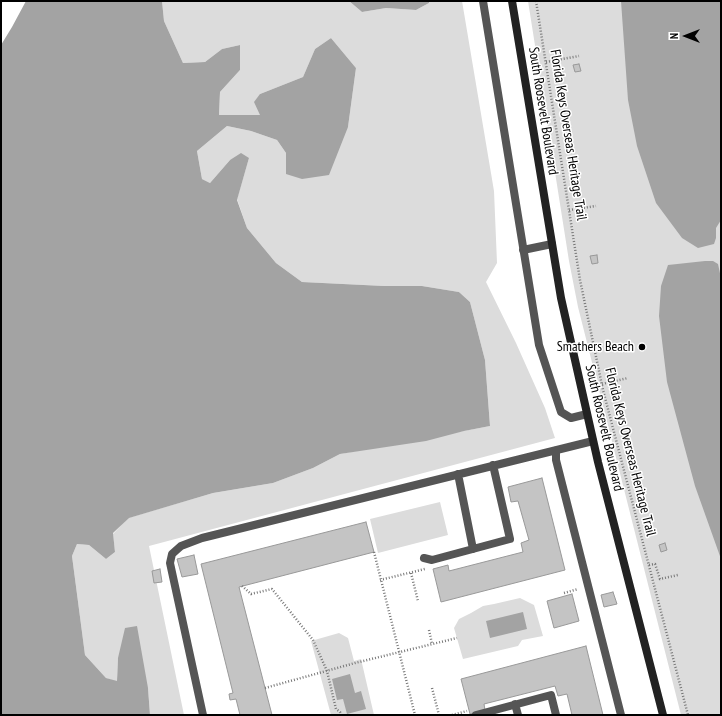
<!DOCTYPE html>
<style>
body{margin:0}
#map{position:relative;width:722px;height:716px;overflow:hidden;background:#fff;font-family:"PT Sans Narrow",sans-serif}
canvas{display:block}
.frame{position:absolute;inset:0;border:2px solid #000;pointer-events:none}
.north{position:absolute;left:666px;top:16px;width:40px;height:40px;-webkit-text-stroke:3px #fff;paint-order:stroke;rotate:270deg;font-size:11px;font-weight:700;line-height:16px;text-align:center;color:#000}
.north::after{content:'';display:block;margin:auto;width:14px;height:18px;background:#000;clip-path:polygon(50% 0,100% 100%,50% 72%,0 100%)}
</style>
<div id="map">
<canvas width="722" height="716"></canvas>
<div class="frame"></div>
<div class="north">N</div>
</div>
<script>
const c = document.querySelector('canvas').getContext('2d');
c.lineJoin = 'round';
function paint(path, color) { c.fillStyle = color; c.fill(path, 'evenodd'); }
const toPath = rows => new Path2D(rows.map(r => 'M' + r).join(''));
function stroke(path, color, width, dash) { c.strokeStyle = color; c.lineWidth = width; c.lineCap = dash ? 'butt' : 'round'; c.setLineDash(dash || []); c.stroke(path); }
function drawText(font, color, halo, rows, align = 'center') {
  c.font = font + ' "PT Sans Narrow",sans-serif'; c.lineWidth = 3; c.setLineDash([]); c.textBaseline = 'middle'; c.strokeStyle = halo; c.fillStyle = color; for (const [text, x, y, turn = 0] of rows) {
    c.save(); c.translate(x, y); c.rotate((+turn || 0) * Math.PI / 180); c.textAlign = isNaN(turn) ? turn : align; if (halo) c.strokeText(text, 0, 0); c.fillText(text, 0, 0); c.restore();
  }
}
const green = toPath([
 [162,1,349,1,362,12,386,8,416,10,429,3,429,1,462,1,494,191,497,263,486,282,516,343,545,408,555,438,149,546,184,715,150,715,148,688,118,658,117,682,106,678,85,655,72,556,77,544,89,545,106,559,115,552,113,534,128,518,213,493,273,483,313,468,340,454,490,426,485,360,470,302,459,292,422,286,384,286,302,282,276,263,247,228,237,199,249,158,230,160,210,183,202,179,197,151,227,126,251,131,277,140,286,153,348,127,356,68,331,38,315,49,303,77,260,94,260,115,219,115,220,92,240,70,240,45,222,49,205,62,183,63,164,21],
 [528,1,721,1,721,715,681,715,578,307,569,261],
 [440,502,448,535,378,553,370,519],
 [520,598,534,605,543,636,522,640,518,646,463,659,454,628,459,619,471,613,483,606,494,604],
 [339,633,348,638,354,661,361,659,374,715,331,715,311,641]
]);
const water = toPath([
 [26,1,162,1,164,21,183,63,205,62,222,49,240,45,240,70,220,92,219,115,260,115,254,102,260,94,303,77,315,49,331,38,356,68,348,127,329,175,302,179,286,174,286,153,277,140,251,131,227,126,197,151,202,179,210,183,230,160,241,153,249,158,237,200,247,228,276,263,302,282,384,286,422,286,459,292,470,302,485,360,490,426,464,431,426,441,340,454,313,468,273,483,213,493,129,518,113,533,115,552,106,559,89,545,77,544,72,556,85,655,106,678,117,681,118,658,125,628,137,626,148,688,150,715,1,715,1,45,12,27],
 [349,1,429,1,429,3,416,10,386,8,362,12],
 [621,1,721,1,721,220,716,228,716,238,714,244,698,248,682,238,656,203,637,146,628,100],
 [705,261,713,261,718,264,721,278,721,559,695,486,667,382,659,316,661,286,668,265],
 [523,612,527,629,490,638,486,621],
 [350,674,355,693,361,691,366,709,347,714,343,699,337,700,332,679]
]);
const building = toPath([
 [579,64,581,71,575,72,573,65,579,64],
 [597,255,598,263,592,264,590,256,597,255],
 [542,478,565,570,441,602,433,569,448,565,449,571,523,552,521,543,529,540,518,501,511,502,508,487,542,478],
 [366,522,374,552,239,587,272,715,240,715,236,699,230,700,229,694,233,693,201,564,366,522],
 [665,543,667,550,661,552,659,545,665,543],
 [194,555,198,574,182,577,177,559,194,555],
 [160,569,162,582,154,583,152,571,160,569],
 [613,592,617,604,604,607,601,595,613,592],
 [572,594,579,621,554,628,547,601,572,594],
 [586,646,603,715,572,715,567,694,558,696,555,686,484,704,485,710,470,714,461,679,586,646]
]);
const path = toPath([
 [536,1,580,280,603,390,688,715],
 [546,62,579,56],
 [569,210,596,206],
 [602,384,628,378],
 [374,552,415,715],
 [649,565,655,564,660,579,678,575],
 [411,573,418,601],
 [380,580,425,569],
 [242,586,251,594,272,589,313,640,327,671,336,709,340,712,341,715],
 [564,593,578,589],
 [429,630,432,644],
 [265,688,355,663,457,638],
 [432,688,439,715],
 [452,715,467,711]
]);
const lane = toPath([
 [483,1,539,345,561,412,571,418,587,414],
 [523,250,552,244],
 [556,450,556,460,621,715],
 [458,474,473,549],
 [424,558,432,560,510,539,493,465],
 [515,704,518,715],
 [203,715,170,563,172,554,181,546,202,538,593,441],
 [476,715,551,695,556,715]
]);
const secondary = toPath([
 [512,1,561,298,598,462,663,715]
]);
const markers = [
 [642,347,4,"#000"]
];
const streetNames = [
 ["South Roosevelt Boulevard",543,111,81],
 ["Florida Keys Overseas Heritage Trail",568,135,81],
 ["South Roosevelt Boulevard",604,428,77],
 ["Florida Keys Overseas Heritage Trail",630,452,76]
];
const poiNames = [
 ["Smathers Beach",634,347]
];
paint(green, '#dcdcdc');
paint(water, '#a3a3a3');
paint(building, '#c4c4c4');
stroke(building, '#999', 1);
stroke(path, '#777', 2.5, [1, 2]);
stroke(lane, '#555', 8);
stroke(secondary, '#222', 8);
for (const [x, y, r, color] of markers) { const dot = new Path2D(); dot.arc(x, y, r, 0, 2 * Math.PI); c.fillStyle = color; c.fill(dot); stroke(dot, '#fff', 1.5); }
drawText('14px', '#000', '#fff', streetNames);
drawText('14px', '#000', '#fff', poiNames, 'right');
</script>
